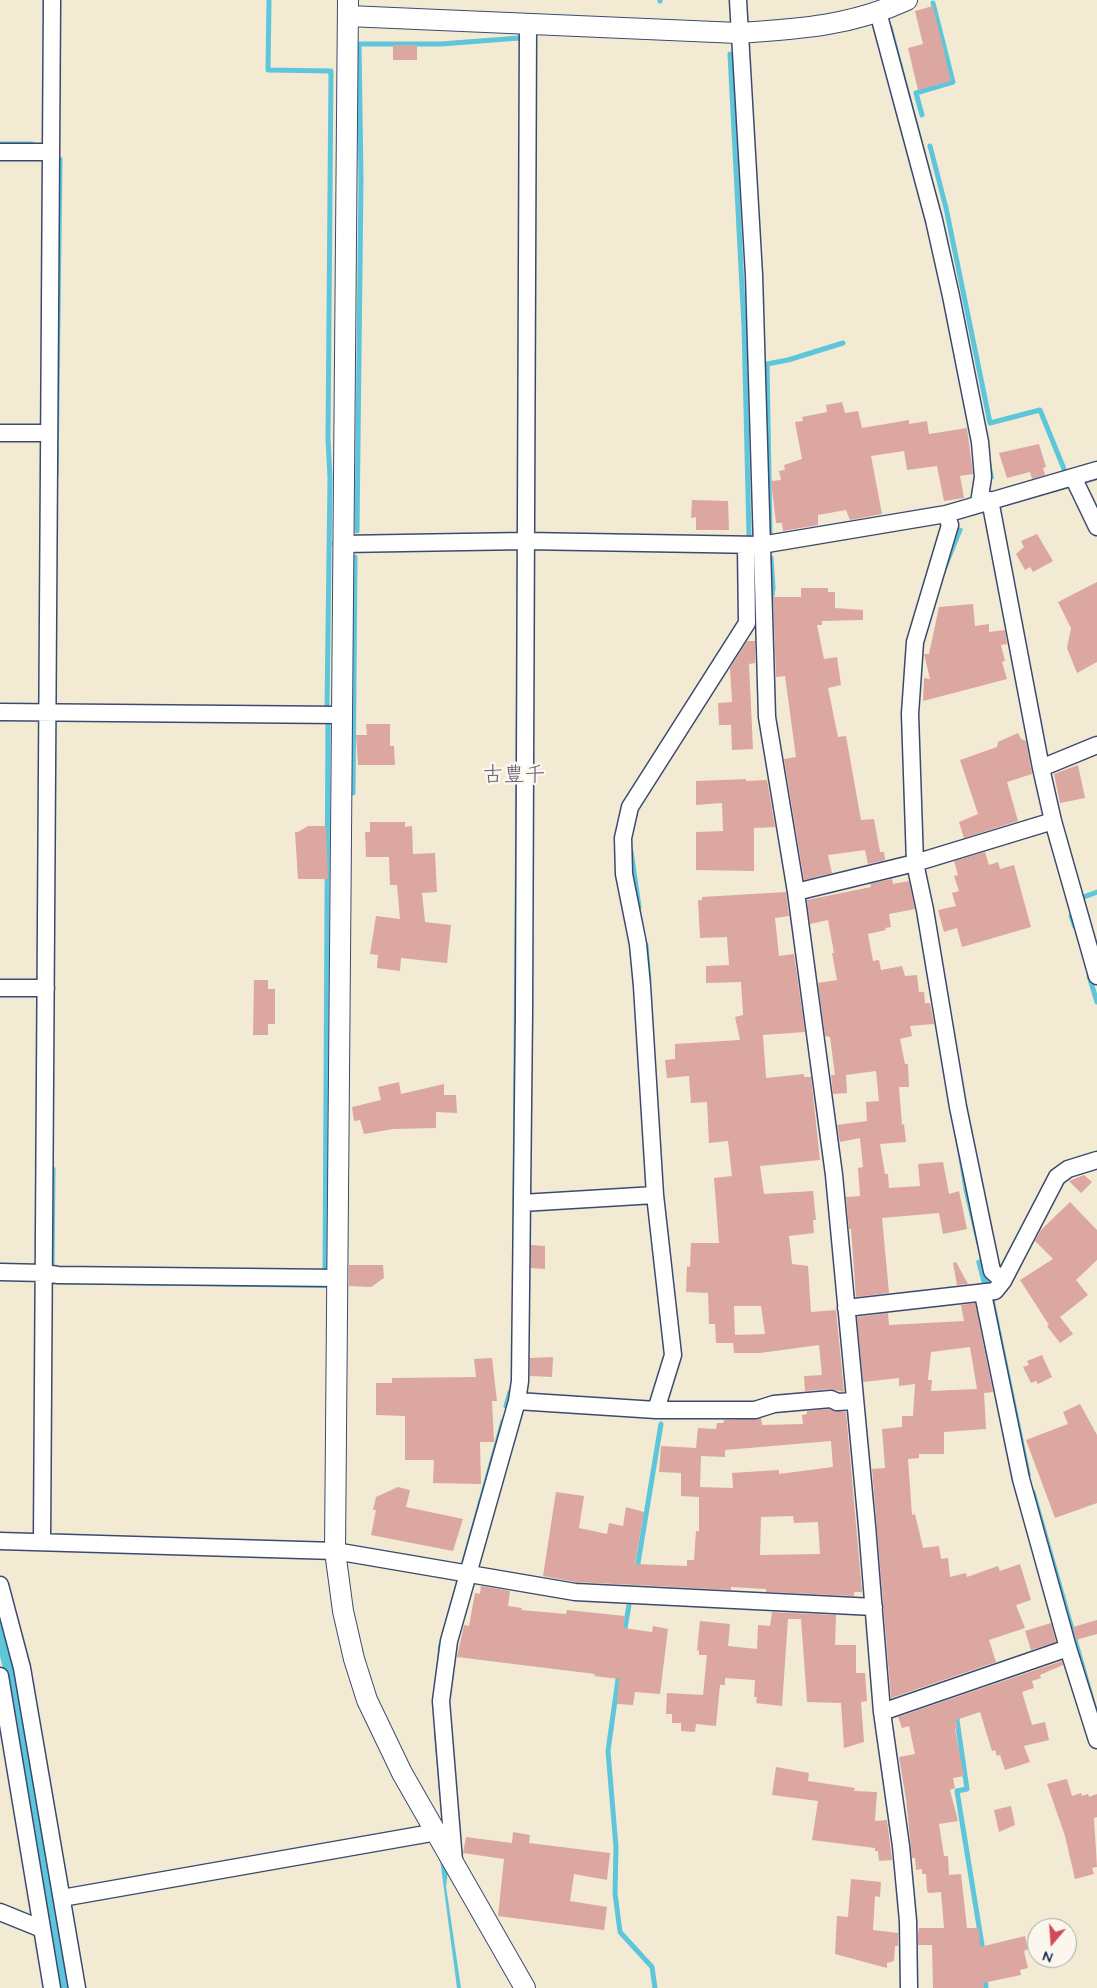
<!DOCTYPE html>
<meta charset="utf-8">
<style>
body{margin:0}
#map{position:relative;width:1097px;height:1988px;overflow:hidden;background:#f2ead2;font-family:"Architects Daughter",sans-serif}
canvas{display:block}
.north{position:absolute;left:1027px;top:1918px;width:50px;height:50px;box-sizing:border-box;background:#fbf7ec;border:1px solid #a1a7b3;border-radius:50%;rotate:198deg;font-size:14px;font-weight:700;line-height:20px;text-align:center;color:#1b2f5e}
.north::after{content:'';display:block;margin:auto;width:18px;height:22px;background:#d1495b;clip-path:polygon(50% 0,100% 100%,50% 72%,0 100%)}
</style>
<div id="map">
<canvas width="1097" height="1988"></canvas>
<div class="north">N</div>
</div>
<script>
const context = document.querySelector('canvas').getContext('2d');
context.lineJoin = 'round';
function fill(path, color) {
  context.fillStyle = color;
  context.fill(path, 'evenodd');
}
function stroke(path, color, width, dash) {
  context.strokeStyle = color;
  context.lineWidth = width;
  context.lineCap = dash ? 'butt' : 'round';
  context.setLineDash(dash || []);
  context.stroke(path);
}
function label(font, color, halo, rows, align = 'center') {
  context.font = font + ' "Architects Daughter","Klee One",sans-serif';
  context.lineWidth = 5;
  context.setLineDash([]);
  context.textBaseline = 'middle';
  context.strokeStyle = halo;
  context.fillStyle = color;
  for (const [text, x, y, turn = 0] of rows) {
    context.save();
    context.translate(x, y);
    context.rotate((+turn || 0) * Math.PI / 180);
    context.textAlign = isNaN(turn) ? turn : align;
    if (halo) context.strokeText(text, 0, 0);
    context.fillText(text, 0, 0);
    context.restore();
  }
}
fill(new Path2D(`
 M892 25 944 223 980 398 994 479 988 477 888 26Z
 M955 525 963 529C948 567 930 607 922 647 915 682 919 719 920 754H916L914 672Z
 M517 558H520L516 1274 512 1275Z
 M934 1008 978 1239 995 1302 1031 1476 1027 1477 990 1302 986 1284H982L976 1261 980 1259 964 1192Z
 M50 1281 327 1285V1288L50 1284Z
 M501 1419 505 1420 442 1647 448 1872 446 1886 461 1988H457L440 1859 442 1822 434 1734 438 1646Z
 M1035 1490 1097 1708V1720L1031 1491Z
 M0 1591 73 1988H57L10 1701 0 1656Z`), '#5ec6db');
stroke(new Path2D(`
 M269 0 268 70 331 71 328 439 330 478 327 708
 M660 0V1
 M730 54 744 326 749 535
 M922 115 916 93 953 82 933 3
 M0 144H32
 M930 146 946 208 990 423 1040 410 1064 469
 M56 476 60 159
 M357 531 361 179 359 44H441L519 38 522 41V45
 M770 533 767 364 788 360 843 343
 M771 558 773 588 771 602
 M353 793 355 557
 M631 851 639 907
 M1082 900 1081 898 1097 892
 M1071 916 1075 927
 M646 945 649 981
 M1089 976 1097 1002
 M52 1269 53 1169
 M325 1274 328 720
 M506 1406 510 1392
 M637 1569 661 1424
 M624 1634 629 1605
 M619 1672 608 1751 616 1847 615 1893 620 1932 652 1967 655 1988
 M956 1713 967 1789 957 1791 983 1951
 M985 1977 986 1988`), '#5ec6db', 5);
fill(new Path2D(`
 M933 6 951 81 918 90 908 48 923 44 915 11Z
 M393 45H417V60H393Z
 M842 402 845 413 858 411 862 428 909 420V424L927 421 929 434 967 428 973 474 960 476 964 498 944 501 937 466 907 470 904 451 871 456 882 514 850 520 846 510 818 515V525L783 531 782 523H776L771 481 781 480 779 471 785 470 784 465 802 459 795 422 803 421 802 417 827 412 826 405Z
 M1039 444 1046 467 1043 468 1045 475 1032 479 1030 472 1007 478 999 453Z
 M692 500 728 501 729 530H696V517L691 518Z
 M1037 534 1053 561 1033 572 1030 567 1025 570 1016 554 1024 547 1021 541Z
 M1097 582V662L1077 673 1067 648 1071 628 1058 602Z
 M801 588H828V592H835V608L863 610V620L822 621V625H817L824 659 837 657 841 685 828 688 838 737 846 736 861 820 874 819 880 852H884L885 860 868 864 865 850 828 855 832 873 804 880 784 759 796 757 785 676 776 677 773 597H801Z
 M973 604 975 626 989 624V632L1005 630 1007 644 1001 645 1005 661 1002 662 1007 679 923 701 924 678 930 679 924 654H929L939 607Z
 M747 641H755V663L749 664 753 749 732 750 731 725H719L718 703 732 702 730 668Z
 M366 724H390V746H394L395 765H358L356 735H367Z
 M1018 733 1021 739 1026 741 1032 774 1007 782 1018 821 964 838 959 822 978 814 960 760 997 747 998 742Z
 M1078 765 1085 798 1060 803 1054 774Z
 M746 779V781L767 780 775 827 754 828V871L696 870V832L723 831 722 803 696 805V781Z
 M370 822H405V827L412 826 413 854 435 853 437 892 422 893 425 922 451 925 447 963 401 958 400 971 377 968 378 955 370 954 376 916 400 919 397 885H390L389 857H366L365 832H370Z
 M308 826H326L328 879H298L295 832H298Z
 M985 852 989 865 998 862 1000 869 1014 865 1031 927 962 947 957 928 944 932 938 910 956 906 952 893 959 891 954 876 958 875 954 861Z
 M892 879 893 884 909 881 915 909 889 914 891 927 885 928 886 930 868 934 873 961 879 960 881 970 902 966 905 976 917 975 919 992H924L925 1003H930L934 1024 910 1026 912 1036 900 1039 905 1064H908L909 1087H899L902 1125 904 1124 906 1142 880 1144 885 1174H888L889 1188 920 1186 918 1164 943 1162 949 1194 959 1191 967 1229 943 1234 939 1213 882 1218 889 1293 856 1297 851 1229H849L846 1197 860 1196 858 1168 863 1167 860 1138 840 1142 837 1125 867 1121 866 1102 879 1101 876 1071 846 1075 847 1093 833 1094 831 1075H835L830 1037 825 1036 818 983 837 980 832 953H834L828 920 810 924 807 900 871 887 870 884Z
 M786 892 789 916 775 918 779 956 794 954 805 1032 763 1035 766 1078 804 1074V1077H811L820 1160 760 1166 764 1194 813 1191 816 1220H813L814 1233 789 1236 792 1264 808 1266 811 1312 836 1310 844 1392 830 1389 805 1391 804 1376 822 1375 819 1345 760 1353H734L733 1343H716L715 1324H709L708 1293 686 1292 687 1266 690 1267 691 1243H719L714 1178 732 1176 728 1141 709 1143 707 1102 691 1103 689 1076 667 1078 665 1060 675 1059V1044L740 1040 735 1017 743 1015 741 982 706 983V966L729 965 727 937 700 938 698 900H702V897ZM734 1306H761L765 1334 735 1335Z
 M254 980H268V989H275V1024H268V1035H253Z
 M399 1082 401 1094 444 1084V1095H456L457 1113 436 1112V1128L393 1129 364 1134 360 1120 354 1121 352 1107 381 1100 378 1087Z
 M1084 1175 1092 1182 1081 1193 1069 1181Z
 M1070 1202 1097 1230V1260L1076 1280 1088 1295 1060 1317 1073 1334 1060 1343 1047 1326 1049 1325 1020 1280 1053 1259 1035 1241 1041 1230Z
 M531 1245 545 1246V1269L531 1268Z
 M956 1262 968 1284 957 1285 953 1263Z
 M349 1265H383L384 1278 371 1287 349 1286Z
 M975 1303 993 1392 984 1393 986 1429 944 1432V1454H919V1458L908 1459 912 1515 915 1514 923 1548 939 1546 941 1559 948 1558 950 1577 966 1573 967 1577 998 1566 1000 1571 1020 1564 1031 1600 1016 1605 1025 1628 989 1640 996 1662 891 1698 872 1469 885 1468 882 1429 902 1427V1416H913L915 1384 899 1386V1378L863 1382 857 1317 888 1313 889 1325 964 1321 961 1305ZM970 1347 977 1389 931 1391 932 1380H928L931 1352Z
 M1042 1355 1052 1377 1038 1384 1036 1381 1031 1383 1023 1367 1029 1365 1027 1361Z
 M553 1357 552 1377 530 1376V1358Z
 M492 1358 497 1401H492L494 1442H480L481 1484 433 1483 434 1460H405V1416L376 1415V1383H392V1378L476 1377 474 1359Z
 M1080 1404 1097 1435V1503L1055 1518 1026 1440 1068 1424 1063 1412Z
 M829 1409 846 1412 862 1592H854V1596L766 1592V1589L731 1587V1590L576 1582 543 1576 556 1492 584 1496 579 1528 607 1534 609 1523 623 1526 626 1507 644 1512 635 1564 687 1566V1560H694L696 1531H699V1497L681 1496V1473L659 1472 661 1446 696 1448 698 1428 716 1429 717 1423H723L724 1420 761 1418 762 1425 803 1424 802 1415 807 1414V1411ZM831 1441 833 1467 779 1474V1470L732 1473 733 1488 700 1487 701 1456 725 1457V1450ZM793 1516 794 1523 818 1522 820 1554 760 1555 761 1517Z
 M398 1487 410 1490 406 1507 463 1519 453 1551 371 1535 376 1510H373L376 1497Z
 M481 1586 510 1591 508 1606 522 1608 521 1610 566 1614 567 1610 625 1616 624 1628 652 1632 653 1626 668 1629 660 1694 635 1692 633 1705 617 1704 619 1679 594 1676 595 1674 457 1657 464 1625 469 1626 475 1593 480 1594Z
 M772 1612 836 1615 835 1645H856V1673H865L867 1701 861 1702 864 1742 844 1748 841 1703 807 1702 801 1619H788L782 1706 756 1703 757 1697H754L755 1680 725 1678V1685H720L716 1726 696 1724 695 1732 681 1731V1723H672V1714H666L667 1693 703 1695 707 1655H699V1650L697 1651 700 1621 730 1624 728 1646 757 1649 758 1625 770 1626Z
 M1097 1620V1634L1076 1640 1073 1627Z
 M1051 1623 1056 1642 1031 1650 1025 1631Z
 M1062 1661 1063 1665 1040 1675 1041 1678 1032 1681 1034 1688 1022 1692 1032 1725 1045 1722 1049 1740 1024 1746 1030 1762 1005 1770 1000 1755 997 1756 995 1750 992 1751 980 1712 956 1720 958 1729H955L964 1776 953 1778 955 1788 950 1790 958 1821 939 1824 944 1856H948L949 1875 961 1874 967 1928H979L980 1947 1025 1936 1028 1949 1024 1951 1028 1968 1020 1970 1021 1975 983 1983 984 1988H933L932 1945H918V1934L919 1928H944L941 1892 929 1893 927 1891 926 1874H922V1869L916 1870 915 1858H912L906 1799 899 1757 915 1754 909 1726 902 1728 898 1717Z
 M776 1767 809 1773 808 1781 855 1788 854 1791 877 1792 875 1821 887 1820 892 1860 879 1861 878 1851H875V1848L812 1840 818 1801 772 1795Z
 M1067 1779 1072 1796 1081 1793 1082 1796 1088 1794 1089 1797 1097 1794V1817L1094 1818 1097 1867 1092 1868 1094 1874 1075 1879 1065 1836 1047 1784Z
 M1011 1806 1015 1825 999 1832 994 1810Z
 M513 1832 530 1835 529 1843 610 1853 607 1880 574 1874 570 1901 607 1907 604 1930 498 1916 504 1859 463 1853 466 1837 512 1843Z
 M851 1879 881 1882 880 1897 875 1896 873 1930 898 1933V1946H895L894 1961 887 1963V1968L835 1954 837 1916 848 1917Z`), '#dca7a1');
const minor = new Path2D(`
 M738 0 754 275 767 717 796 892 834 1175 867 1526 882 1712 901 1846 908 1921 909 1988
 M878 12 934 220 951 296 980 442 983 477 979 503
 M0 152H51
 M0 433H49
 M1073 477 1097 527
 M990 500 1041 768 1053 821 1097 976
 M946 514 950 525 915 642 910 714 915 863 925 910 958 1107 983 1228 992 1271 1003 1281
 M342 544 525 541 761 545 946 514 1097 470
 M0 712 342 715
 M1041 768 1097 745
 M796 892 915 863 1053 821
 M0 988H46
 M655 1195 642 986 638 944 624 874 623 838 630 807 747 623 746 546
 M522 1203 655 1195 673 1355 656 1410
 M0 1272 44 1273 58 1275 337 1278
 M983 1294 1021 1479 1068 1648 1097 1740
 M846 1308 995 1291 1003 1281 1057 1177 1068 1169 1097 1160
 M517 1401 656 1410H755L774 1404 831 1399 837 1402 855 1401
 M0 1541 335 1551 575 1592 874 1607
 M42 1542 52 0
 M0 1585 22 1668 77 1988
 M0 1676 52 1988
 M882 1712 1068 1648
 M454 1861 441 1701 449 1641 517 1401 520 1381 524 1013 528 24
 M62 1898 437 1832
 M0 1912 42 1929`);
const tertiary = new Path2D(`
 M348 0 335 1551 343 1611 354 1659 367 1700 402 1773 525 1988
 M348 16 738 33C799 29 851 26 907 0`);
stroke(minor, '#3b4b6f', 19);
stroke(tertiary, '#3b4b6f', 22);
stroke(minor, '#fff', 16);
stroke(tertiary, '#fff', 20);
label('21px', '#5f5975', '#fbf7ec', [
 ["古豊千",514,777]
]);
</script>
